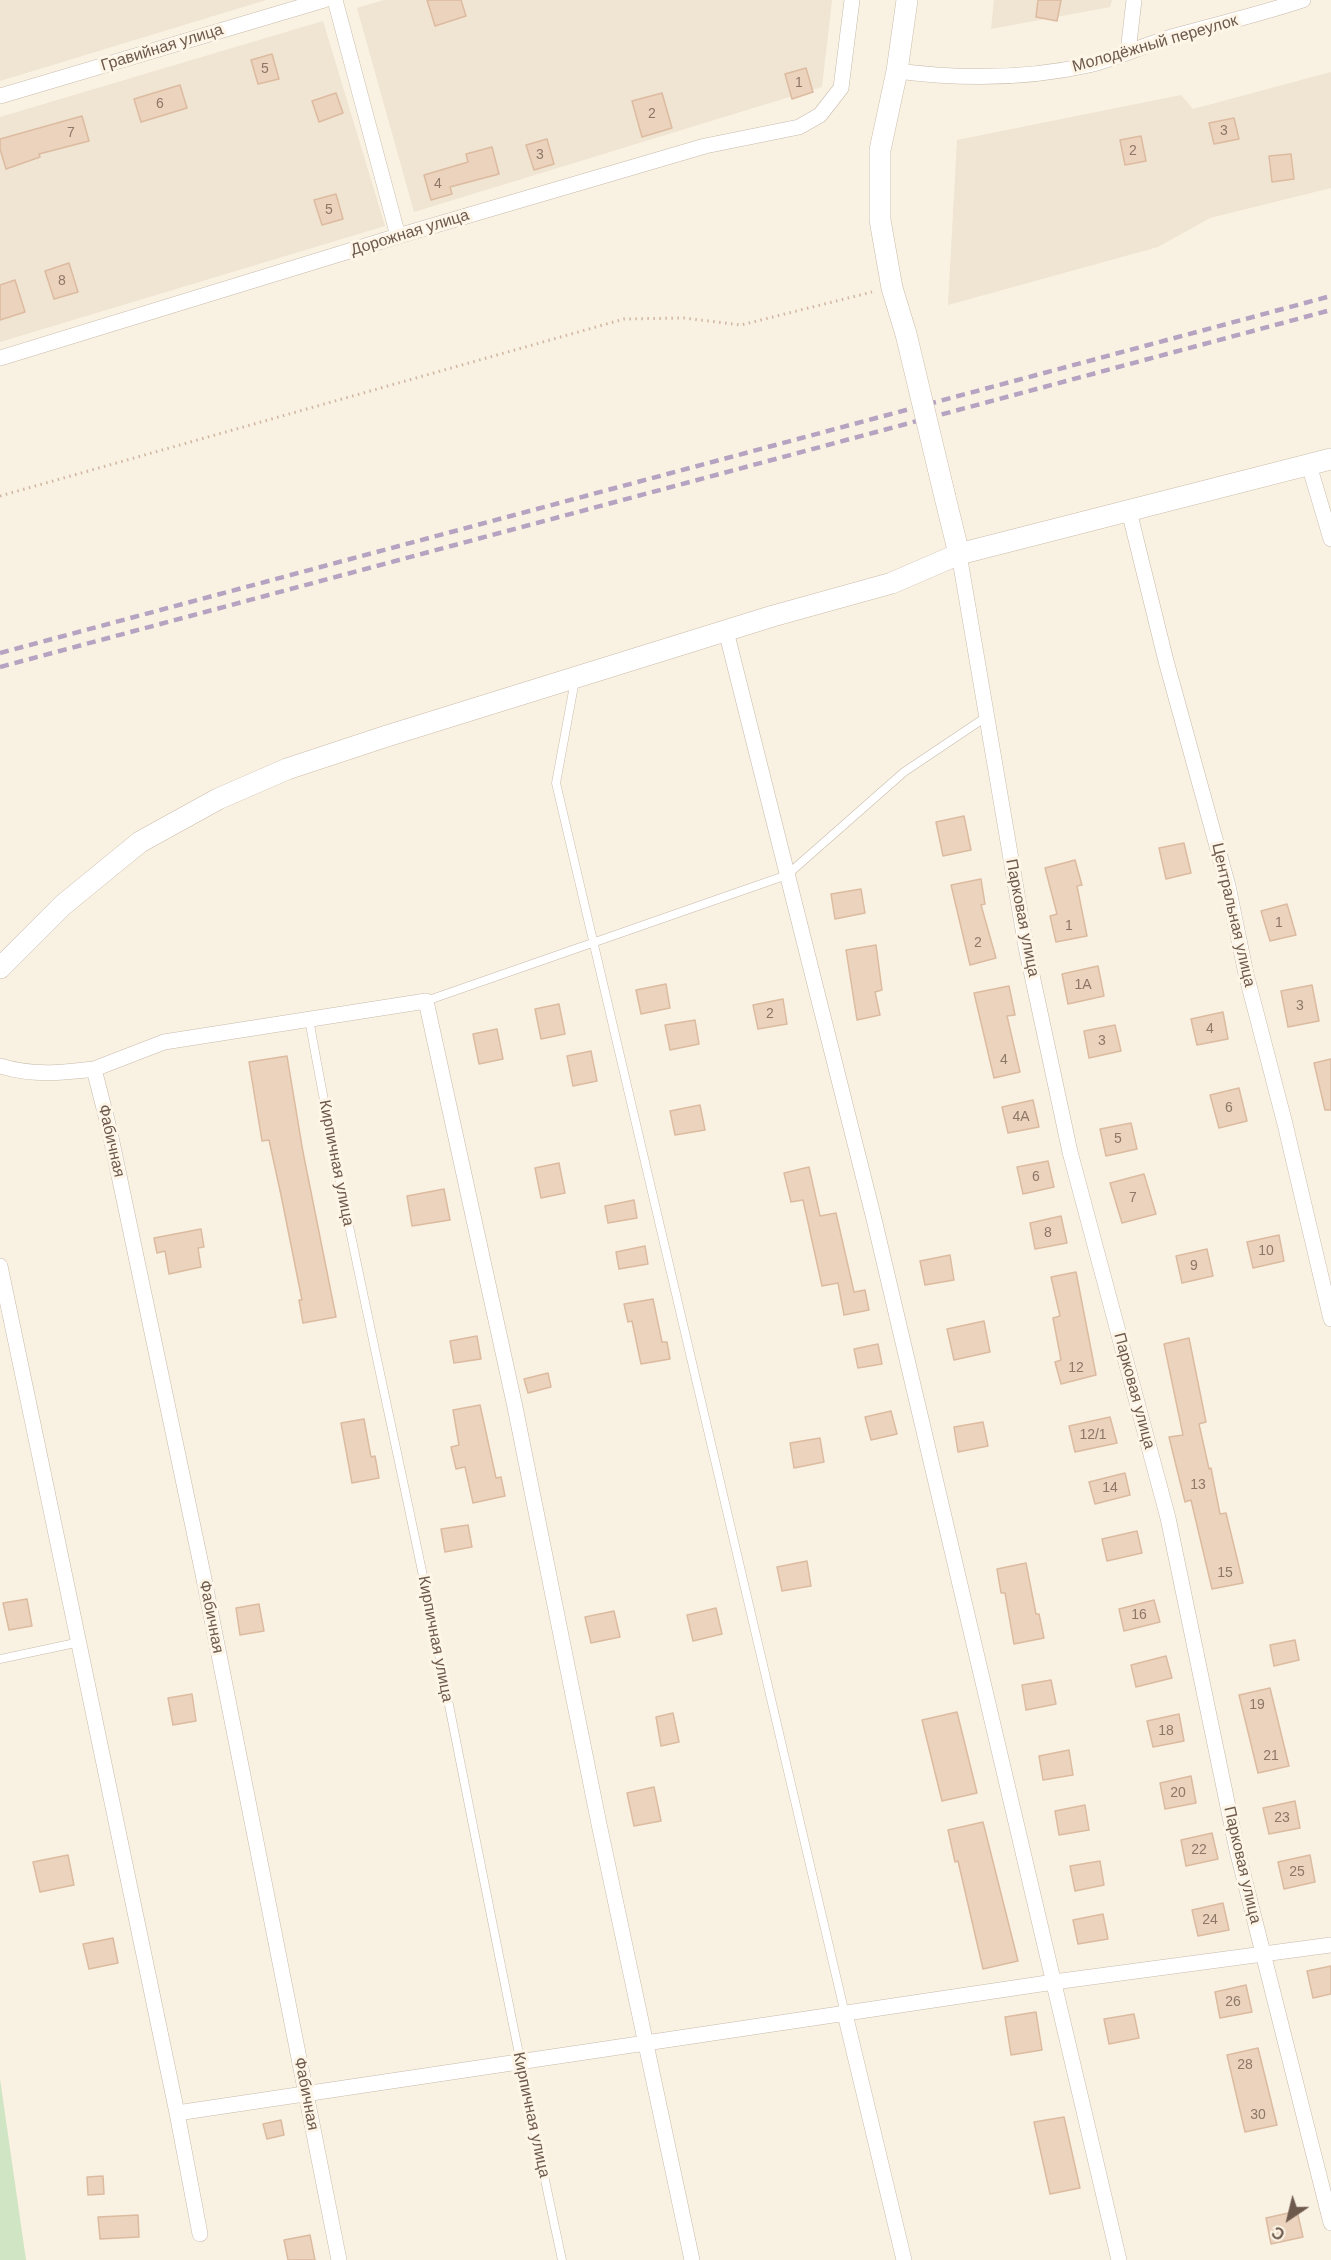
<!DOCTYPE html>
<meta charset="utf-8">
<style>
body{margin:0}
#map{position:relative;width:1331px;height:2260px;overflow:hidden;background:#f9f2e3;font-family:Helvetica,sans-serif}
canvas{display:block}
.north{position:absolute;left:1259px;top:2188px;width:60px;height:60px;-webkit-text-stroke:4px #fdf6e8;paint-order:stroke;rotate:215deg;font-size:16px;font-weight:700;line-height:24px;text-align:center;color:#6e5a4c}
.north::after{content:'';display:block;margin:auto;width:21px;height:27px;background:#6e5a4c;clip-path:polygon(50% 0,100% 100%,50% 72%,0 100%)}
</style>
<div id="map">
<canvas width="1331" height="2260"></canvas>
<div class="north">С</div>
</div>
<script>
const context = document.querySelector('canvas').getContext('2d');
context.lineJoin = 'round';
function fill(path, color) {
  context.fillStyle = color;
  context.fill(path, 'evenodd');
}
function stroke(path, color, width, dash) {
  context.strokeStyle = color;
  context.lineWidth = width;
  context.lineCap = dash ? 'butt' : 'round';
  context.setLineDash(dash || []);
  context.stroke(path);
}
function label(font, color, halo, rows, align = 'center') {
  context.font = font + ' Helvetica,sans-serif';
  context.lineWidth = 6;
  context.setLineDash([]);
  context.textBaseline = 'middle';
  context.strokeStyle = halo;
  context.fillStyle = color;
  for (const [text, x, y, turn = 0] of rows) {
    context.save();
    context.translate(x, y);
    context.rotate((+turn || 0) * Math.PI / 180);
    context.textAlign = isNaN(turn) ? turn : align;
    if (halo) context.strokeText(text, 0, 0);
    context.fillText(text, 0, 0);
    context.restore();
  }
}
fill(new Path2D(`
 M0 0H266L0 81Z
 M384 0H832L822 87 414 212 357 8Z
 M994 0H1112L1110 7 991 29Z
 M323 21 385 226 0 342V117Z
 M1331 72V188L1210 218 1158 247 948 305 957 140 1181 95 1193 109Z`), '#f0e4d2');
fill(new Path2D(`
 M0 2079 26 2260H0Z`), '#cfe5c3');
const building = new Path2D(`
 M427 0H461L466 16 435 26Z
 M1038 0H1061L1057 21 1036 17Z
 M272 54 279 79 258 84 251 60Z
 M806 68 813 92 792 99 785 74Z
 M180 85 187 108 141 122 134 99Z
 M336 93 343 113 319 122 312 101Z
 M662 93 672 128 642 137 632 101Z
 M82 116 89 141 39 154 40 157 6 169 0 149V139Z
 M1234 118 1239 139 1214 144 1209 123Z
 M1141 136 1146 161 1125 165 1120 140Z
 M547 139 554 164 534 170 526 145Z
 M492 147 499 174 450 187 452 194 431 200 424 175 468 162 466 154Z
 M1291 154 1294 179 1272 182 1269 156Z
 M336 194 343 219 322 225 314 200Z
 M69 263 78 292 54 299 45 271Z
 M15 280 25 312 0 320V285Z
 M964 816 971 850 943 856 936 822Z
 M1184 843 1191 873 1166 879 1159 848Z
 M1075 860 1082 885 1077 886 1087 936 1056 942 1050 916 1057 914 1045 868Z
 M981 879 985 904 981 905 996 958 970 965 951 885Z
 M861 889 865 913 835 919 831 894Z
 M1287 904 1296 935 1270 941 1261 911Z
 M876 945 882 990 875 992 880 1015 857 1020 846 950Z
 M1098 966 1104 996 1068 1004 1062 974Z
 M666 984 670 1008 641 1014 636 990Z
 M1312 985 1319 1021 1288 1027 1281 991Z
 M1009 986 1015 1015 1007 1016 1020 1072 994 1078 974 993Z
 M783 999 787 1024 758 1029 753 1005Z
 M559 1004 565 1034 541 1039 535 1009Z
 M1223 1012 1228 1039 1197 1045 1191 1019Z
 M695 1020 699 1044 670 1050 665 1025Z
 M1115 1025 1121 1051 1089 1058 1084 1031Z
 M497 1029 503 1059 479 1064 473 1034Z
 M591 1051 597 1081 573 1086 567 1056Z
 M287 1056 303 1152 336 1317 303 1323 299 1300H302L281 1195 269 1140 262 1141 249 1062Z
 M1331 1059V1110H1325L1314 1063Z
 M1239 1088 1247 1121 1219 1128 1210 1095Z
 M1033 1100 1039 1127 1008 1133 1002 1107Z
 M700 1105 705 1130 675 1135 670 1111Z
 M1131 1123 1137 1149 1106 1156 1100 1129Z
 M1048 1161 1054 1187 1023 1194 1017 1167Z
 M559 1163 565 1193 541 1198 535 1168Z
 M809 1167 820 1216 836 1213 854 1292 865 1290 869 1310 844 1315 838 1283 822 1286 803 1200 791 1202 784 1173Z
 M1144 1174 1156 1214 1122 1223 1110 1183Z
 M444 1189 450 1220 412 1226 407 1196Z
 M634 1200 637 1218 608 1223 605 1206Z
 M1061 1216 1067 1243 1035 1249 1030 1223Z
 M201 1229 204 1247 198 1248 201 1267 169 1274 165 1251 157 1253 154 1238Z
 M1279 1235 1284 1261 1253 1268 1247 1242Z
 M645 1246 648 1264 619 1269 616 1252Z
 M1207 1249 1213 1276 1182 1283 1176 1256Z
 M950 1255 954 1280 925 1285 920 1261Z
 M1076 1272 1096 1375 1061 1384 1055 1362 1061 1360 1053 1318 1060 1316 1051 1277Z
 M653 1299 662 1342H667L670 1359 641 1364 632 1321 628 1322 624 1304Z
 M984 1321 990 1352 954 1360 947 1329Z
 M477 1336 481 1359 454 1363 450 1341Z
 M1189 1338 1206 1422 1199 1424 1209 1469 1211 1468 1220 1514 1226 1513 1243 1583 1212 1589 1191 1500 1185 1502 1169 1437 1183 1435 1164 1344Z
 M878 1344 882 1364 858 1368 854 1349Z
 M548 1373 551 1387 528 1393 524 1379Z
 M480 1405 496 1478 501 1477 505 1496 473 1503 465 1467 456 1469 451 1447 459 1445 453 1410Z
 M891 1411 897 1434 871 1440 865 1417Z
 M1110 1417 1117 1443 1075 1452 1069 1426Z
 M364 1419 371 1457 375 1456 379 1478 352 1483 341 1423Z
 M983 1422 988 1446 958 1452 954 1427Z
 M820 1438 824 1462 794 1468 790 1443Z
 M1125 1473 1130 1495 1095 1504 1089 1482Z
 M468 1525 472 1547 445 1552 441 1529Z
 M1137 1531 1142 1553 1107 1561 1102 1539Z
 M807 1561 811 1586 782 1591 777 1567Z
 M1026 1563 1036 1614H1039L1044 1638 1014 1644 1005 1593H1001L997 1569Z
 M27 1599 32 1626 9 1630 3 1603Z
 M1154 1600 1160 1622 1124 1631 1119 1609Z
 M259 1604 264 1631 240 1635 236 1608Z
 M716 1608 722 1634 693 1641 687 1615Z
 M614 1611 620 1637 591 1643 585 1617Z
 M1295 1640 1299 1660 1274 1666 1270 1645Z
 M1166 1656 1172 1678 1136 1687 1131 1665Z
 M1051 1680 1056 1704 1026 1710 1022 1685Z
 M1270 1688 1289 1766 1258 1773 1239 1695Z
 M192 1694 196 1721 173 1725 168 1698Z
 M957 1712 977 1793 942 1801 922 1720Z
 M673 1713 679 1742 661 1746 656 1717Z
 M1179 1714 1184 1741 1153 1747 1147 1721Z
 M1069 1750 1073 1775 1043 1780 1039 1756Z
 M1191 1776 1196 1803 1165 1809 1160 1783Z
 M654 1787 661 1821 634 1826 627 1793Z
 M1295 1801 1300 1828 1269 1834 1263 1808Z
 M1085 1805 1089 1830 1059 1835 1055 1811Z
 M983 1822 1018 1961 983 1969 958 1861 955 1862 948 1830Z
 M1212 1833 1218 1859 1186 1866 1181 1840Z
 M68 1855 74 1885 40 1892 33 1862Z
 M1310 1855 1315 1882 1284 1889 1278 1862Z
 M1100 1861 1104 1885 1075 1891 1070 1866Z
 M1223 1903 1229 1930 1198 1936 1192 1910Z
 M1103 1914 1108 1939 1078 1944 1073 1920Z
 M113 1938 118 1963 89 1969 83 1944Z
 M1331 1966V1994L1313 1998 1307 1971Z
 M1246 1985 1252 2012 1220 2018 1215 1992Z
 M1036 2012 1042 2050 1011 2055 1005 2017Z
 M1134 2014 1139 2038 1109 2044 1104 2019Z
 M1258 2048 1277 2125 1245 2132 1227 2055Z
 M1064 2117 1080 2188 1050 2194 1034 2122Z
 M281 2120 284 2135 267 2139 263 2124Z
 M103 2176 104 2194 88 2195 87 2177Z
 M1297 2211 1303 2237 1271 2244 1266 2218Z
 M138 2215 139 2237 100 2239 98 2217Z
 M310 2235 315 2260H288L284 2240Z`);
fill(building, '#ebd3bd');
stroke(building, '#dcbba0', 1.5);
const lane = new Path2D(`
 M575 680 556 783 845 2014
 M426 1001 787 875 904 772 986 717
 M309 1019C344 1215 389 1410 429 1605 473 1824 515 2042 562 2260
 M0 1659 80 1642`);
const street = new Path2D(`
 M335 0 398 236
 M1128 52 1134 0
 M897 71C959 79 1027 79 1089 65 1118 58 1146 44 1175 36 1218 24 1261 14 1303 0
 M0 96 324 0
 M0 358 398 236 705 146 799 127 820 115 841 88 852 0
 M1309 465 1331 539
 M1129 511 1166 661 1228 886 1246 974 1285 1124 1331 1319
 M959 554 1026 947 1070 1152 1168 1518 1237 1850 1331 2223
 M726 631 874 1219 1119 2260
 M0 1066C32 1076 61 1073 94 1069L109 1128 203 1574 339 2260
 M94 1069 164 1042 426 1001 515 1407 599 1824 692 2260
 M0 1266 177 2113 200 2234
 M845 2014 904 2260
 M177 2113 1054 1982 1331 1945`);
const secondary = new Path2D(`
 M906 334 892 288 880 220V150L897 71 907 0
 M959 554 1331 459
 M0 968 63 905 140 842 218 799 287 769 387 736 773 616 892 583 959 554 945 497`);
stroke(lane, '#c8baab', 9);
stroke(street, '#c8baab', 16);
stroke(secondary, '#cbbba9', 22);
stroke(new Path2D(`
 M0 496 624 319 684 318 741 325 872 292`), '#d0b6a1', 3, [1.5, 4.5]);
stroke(lane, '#fff', 8);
stroke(street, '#fff', 15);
stroke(secondary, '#fff', 21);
stroke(new Path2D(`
 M0 653 1331 296
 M0 667 1331 310`), '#b5a3c1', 4.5, [9, 6]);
const secondaryBridge = new Path2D(`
 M906 334 945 497`);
stroke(secondaryBridge, '#cbbba9', 22, []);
stroke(secondaryBridge, '#fff', 21);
label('14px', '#8d7868', null, [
 ["5",265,69],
 ["1",799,83],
 ["6",160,104],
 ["2",652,114],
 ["3",1224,131],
 ["7",71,133],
 ["2",1133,151],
 ["3",540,155],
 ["4",438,184],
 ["5",329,210],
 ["8",62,281],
 ["1",1279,923],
 ["1",1069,926],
 ["2",978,943],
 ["1А",1083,985],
 ["3",1300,1006],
 ["2",770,1014],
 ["4",1210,1029],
 ["3",1102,1041],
 ["4",1004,1060],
 ["6",1229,1108],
 ["4А",1021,1117],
 ["5",1118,1139],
 ["6",1036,1177],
 ["7",1133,1198],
 ["8",1048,1233],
 ["10",1266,1251],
 ["9",1194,1266],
 ["12",1076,1368],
 ["12/1",1093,1435],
 ["13",1198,1485],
 ["14",1110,1488],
 ["15",1225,1573],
 ["16",1139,1615],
 ["19",1257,1705],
 ["18",1166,1731],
 ["21",1271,1756],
 ["20",1178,1793],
 ["23",1282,1818],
 ["22",1199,1850],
 ["25",1297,1872],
 ["24",1210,1920],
 ["26",1233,2002],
 ["28",1245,2065],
 ["30",1258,2115]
]);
label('16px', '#6e5a4c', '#fdf6e8', [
 ["Молодёжный переулок",1155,44,-16],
 ["Гравийная улица",162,48,-17],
 ["Дорожная улица",410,233,-17],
 ["Центральная улица",1233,915,77],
 ["Парковая улица",1022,918,79],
 ["Фабичная",111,1141,77],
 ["Кирпичная улица",336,1163,79],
 ["Парковая улица",1134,1391,75],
 ["Фабичная",211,1617,79],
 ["Кирпичная улица",435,1639,79],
 ["Парковая улица",1242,1865,77],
 ["Фабичная",306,2094,79],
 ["Кирпичная улица",531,2115,78]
]);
</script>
